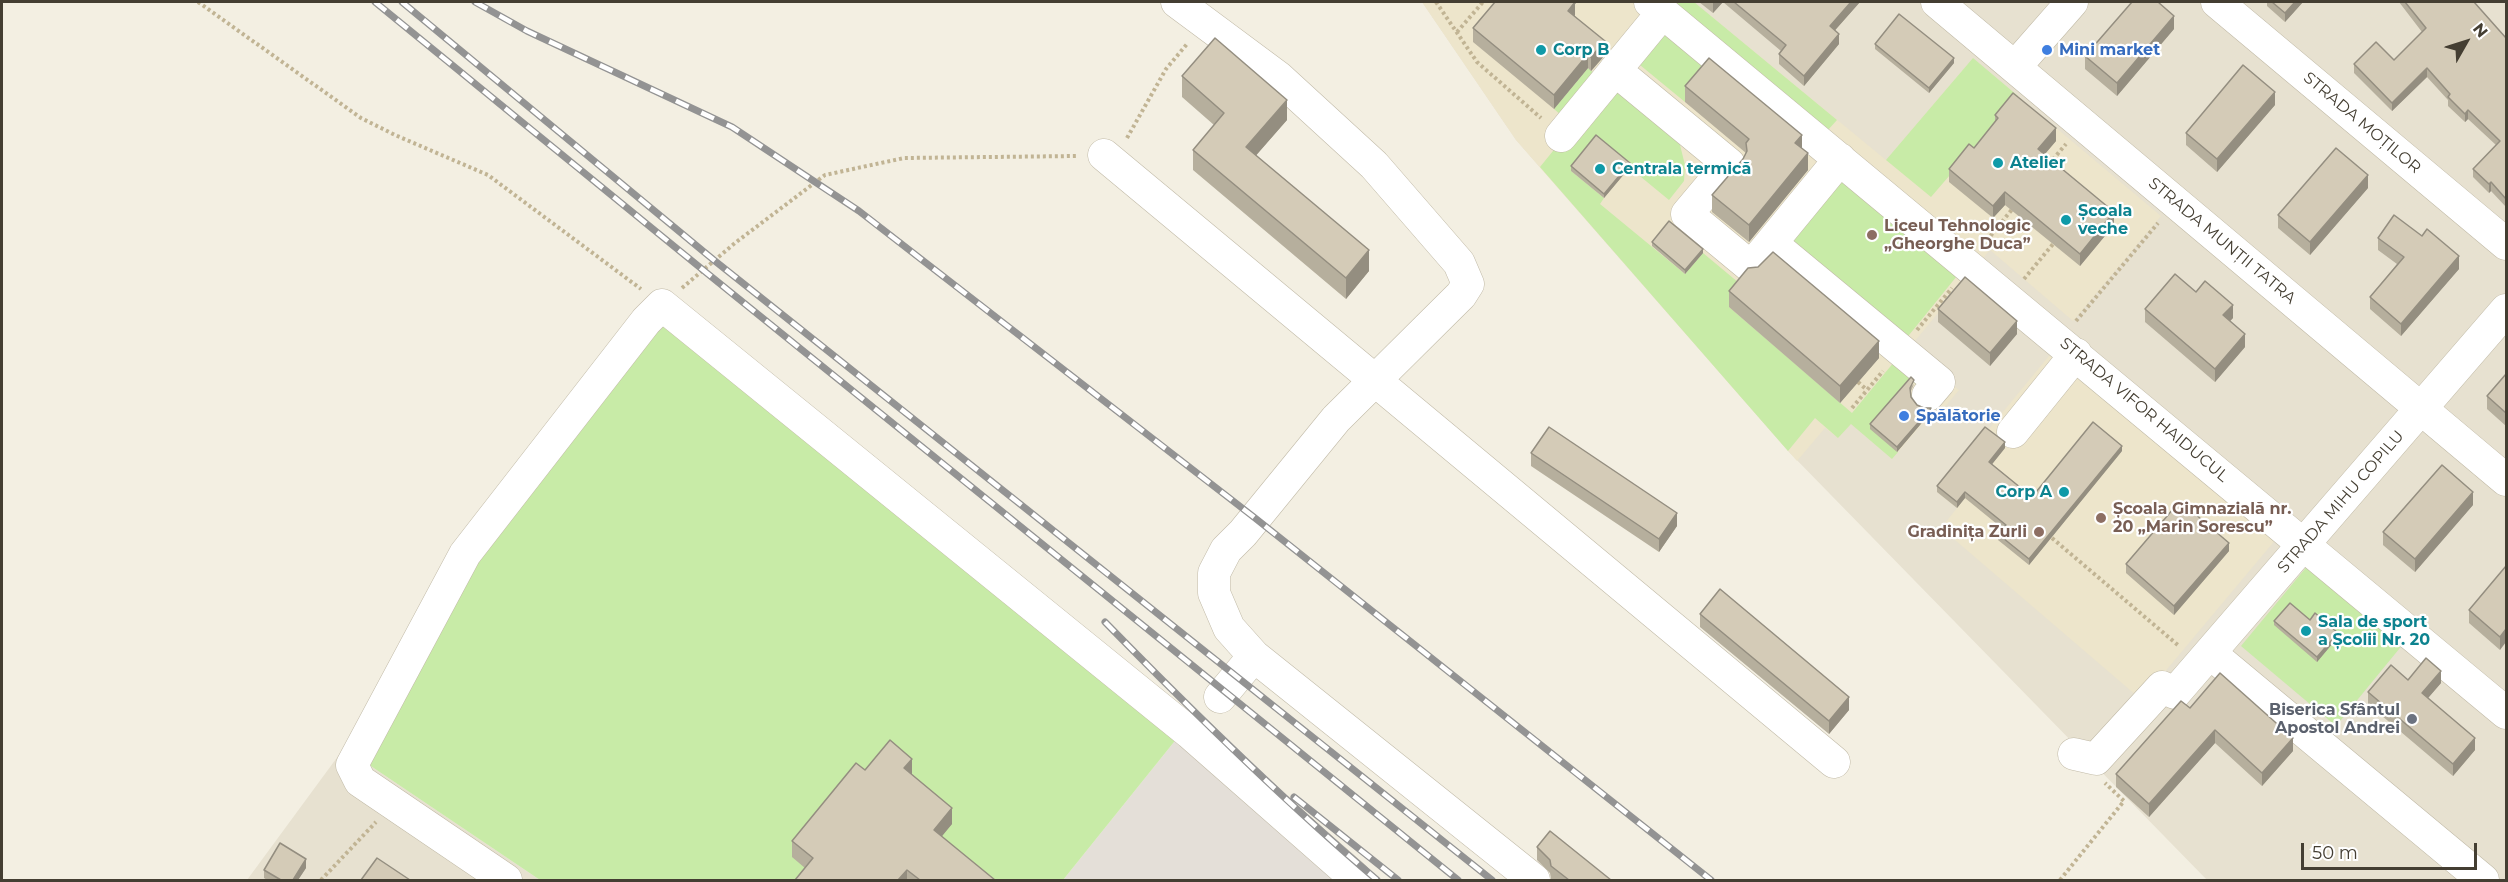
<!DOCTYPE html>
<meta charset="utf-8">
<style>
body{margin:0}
#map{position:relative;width:2508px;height:882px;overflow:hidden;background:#f3efe2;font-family:Montserrat,sans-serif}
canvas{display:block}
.frame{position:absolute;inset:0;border:3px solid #443e32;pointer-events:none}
.north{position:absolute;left:2436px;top:12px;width:60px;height:60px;-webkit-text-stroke:4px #fff;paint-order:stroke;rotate:51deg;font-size:16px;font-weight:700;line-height:24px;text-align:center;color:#443e32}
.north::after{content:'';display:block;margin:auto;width:21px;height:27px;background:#443e32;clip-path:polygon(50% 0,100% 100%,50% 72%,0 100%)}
.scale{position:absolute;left:2301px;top:843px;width:176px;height:27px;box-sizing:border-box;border:3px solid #443e32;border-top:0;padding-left:8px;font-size:18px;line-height:21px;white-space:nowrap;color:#443e32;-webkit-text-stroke:4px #fff;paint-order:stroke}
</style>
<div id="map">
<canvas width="2508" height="882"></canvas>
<div class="frame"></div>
<div class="north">N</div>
<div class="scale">50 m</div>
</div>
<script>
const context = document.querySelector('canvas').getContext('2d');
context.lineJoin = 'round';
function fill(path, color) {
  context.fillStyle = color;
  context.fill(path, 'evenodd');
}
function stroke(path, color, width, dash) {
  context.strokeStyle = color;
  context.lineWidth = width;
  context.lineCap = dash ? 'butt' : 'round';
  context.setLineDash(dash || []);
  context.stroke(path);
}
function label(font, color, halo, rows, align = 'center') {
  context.font = font + ' Montserrat,sans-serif';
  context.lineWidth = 4.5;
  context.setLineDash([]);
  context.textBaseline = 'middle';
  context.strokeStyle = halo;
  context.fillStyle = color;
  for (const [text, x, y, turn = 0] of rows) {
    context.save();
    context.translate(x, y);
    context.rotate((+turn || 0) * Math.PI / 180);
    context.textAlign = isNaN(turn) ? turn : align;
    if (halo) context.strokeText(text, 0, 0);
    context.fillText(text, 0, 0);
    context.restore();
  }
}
fill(new Path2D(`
 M1422 2H2506V880H2207L1788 451 1516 140Z
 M344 748 540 880H247Z`), '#e7e1d0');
fill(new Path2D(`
 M1178 737 1348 880H1063Z`), '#e4dfd8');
fill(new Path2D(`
 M1422 2H1694L1886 160 1973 58 2161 216 2073 321 1990 250 1910 347 1959 390 1944 408 1939 404 1892 459 1851 424 1838 438 1825 428 1797 461 1516 140Z
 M2053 351 2277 538 2163 674 2137 696 1941 528 1957 508 1937 492Z`), '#ede5cb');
fill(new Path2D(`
 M1670 2H1694L1837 120 1827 131Z
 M1672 25 1718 63 1685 102 1640 65Z
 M1973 58 2018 96 1931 197 1886 160Z
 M1588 68 1595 74 1561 115 1554 109Z
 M1613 77 1679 141 1685 165 1684 181 1669 200 1596 140 1571 171 1604 198 1600 204 1685 274 1703 253 1745 288 1729 307 1852 413 1899 356 1922 390 1912 381 1871 428 1898 452 1892 459 1851 424 1838 438 1815 418 1788 451 1540 167Z
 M1839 171 1961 271 1905 340 1783 240Z
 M647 308 1178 737 1063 880H540L344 748Z
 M2309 564 2404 643 2336 726 2241 646Z`), '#c8eba7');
const minor = new Path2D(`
 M1177 2 1278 77 1374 165 1459 263 1468 284 1461 295 1336 419 1243 533 1226 550 1214 573V593L1229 628 1254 656 1534 880
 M1650 2 2506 713
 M1937 2 2506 480
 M2217 2 2506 244
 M2015 67 2072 2
 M1615 70 1729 164 1687 214 1751 267 1771 243
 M1561 136 1663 12
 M1104 155 1834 762
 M1840 159 1771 243 1939 382 1928 395
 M2013 432 2076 354
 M2210 653 2483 880
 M1220 697 1254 656
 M2074 754 2096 759 2162 687 2175 693 2506 310
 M506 880 360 781 352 765 465 554 646 321 662 305 1190 733 1355 878 1354 880`);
stroke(minor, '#c1baa7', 33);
stroke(new Path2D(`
 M198 2 361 118 395 135 488 175 641 289
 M1436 2 1477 62 1541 118
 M1457 32 1483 2
 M1127 138 1166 69 1187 44
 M2049 164 2066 144
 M1983 245 2014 207
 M2024 279 2053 244
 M682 288 735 243 825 175 904 158 1077 156
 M2076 321 2158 223
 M1917 330 1952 288
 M1858 382 1867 390
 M1852 408 1883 371
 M2052 538 2179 646
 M321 880 376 822
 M2060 880 2124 801 2105 783`), '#c1b494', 4, [3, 3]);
stroke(minor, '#fff', 32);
const rail = new Path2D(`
 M375 2 708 274 1458 880
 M402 2 715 261 1492 880
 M475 2 527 31 732 127 859 211 1255 518 1711 880
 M1105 622C1193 712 1282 799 1377 880
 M1294 797 1398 880`);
stroke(rail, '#939393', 7);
stroke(rail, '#fff', 4.5, [14]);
fill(new Path2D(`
 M1495 2H1577L1575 4V16L1605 55 1591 71 1588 68 1554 109 1473 42V28Z
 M1699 2H1860L1835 30 1839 44 1804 86 1779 64V54L1781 51 1723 2 1713 13Z
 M2267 2H2303L2285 22 2267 6Z
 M2399 2H2474L2506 38V207L2491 191 2489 193 2473 177V169L2496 145 2468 119 2465 122 2448 106V100L2427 77 2392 111 2354 73V64L2394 60 2422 32Z
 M2174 29 2117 96 2085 69V56Z
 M1875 44 1954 63 1929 93 1875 49Z
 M1182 76 1287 120 1256 155 1369 271 1346 299 1193 170V150L1214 125 1182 97Z
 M1685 86 1802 148 1808 170 1749 242 1712 212V195L1743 159 1746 153 1685 102Z
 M2275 105 2217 172 2186 145V133Z
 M1995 115 2056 141 2045 154 2114 225 2080 266 2005 205 1993 218 1949 182V169L1974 148 1995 123Z
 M1571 166 1630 167 1604 198 1571 171Z
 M2368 188 2310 255 2278 228V215Z
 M2422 236 2459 269 2401 336 2370 309V297L2397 264 2378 250V238Z
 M1652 242 1703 253 1685 274 1652 246Z
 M1758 267 1879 358 1840 403 1729 307V291Z
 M2196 292 2233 318 2230 321 2245 347 2215 382 2145 322V309Z
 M1938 309 2017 334 1990 366 1938 322Z
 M2506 374V426L2487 409V396Z
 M1914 384 1911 391V397L1917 405 1931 412 1897 452 1870 429V424Z
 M2005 448 1992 464 2032 497 2122 451 2029 565 1998 540V534L2003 529 1965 498 1957 508 1937 492V486Z
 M1531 453 1677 526 1659 552 1531 466Z
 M2473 505 2415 572 2383 545V532Z
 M2229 551 2174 615 2126 573V564Z
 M2506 566 2500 650 2469 623V610Z
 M1700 614 1849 710 1829 734 1700 627Z
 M2310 620 2338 637 2317 662 2274 625V621Z
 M2408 680 2441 683 2428 698 2475 750 2453 776 2368 704V692Z
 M2190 708 2293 751 2262 786 2215 743 2149 817 2116 787V774Z
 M865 770 912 775 952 824 941 836 995 880H795L805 868 792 857V841Z
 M1537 847 1611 880H1553L1551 879 1550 873 1537 860Z
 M306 868 298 880H267L264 878V870Z`), '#b6af9d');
fill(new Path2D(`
 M1569 2H1577L1575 4V16L1568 11Z
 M1714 2H1723L1713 13V3Z
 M1851 2H1860L1830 36V26Z
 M2295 2H2303L2285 22V13Z
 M2174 16V29L2117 96V83Z
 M1839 34V44L1804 86V76Z
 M1605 41V55L1591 71V57Z
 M1588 54V68L1554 109V95Z
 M1954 58V63L1929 93V88Z
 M2427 68V77L2392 111V103Z
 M2275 92V105L2217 172V159Z
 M1287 100V120L1246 167V147Z
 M2468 110V119L2465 122V114Z
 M2056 128V141L2038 162V149Z
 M1802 135V152L1795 143Z
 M1808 153V170L1749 242V225Z
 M1630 163V167L1604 198V194Z
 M2368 175V188L2310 255V242Z
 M2491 182V191L2489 193V184Z
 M2005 192V205L1993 218V206Z
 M2114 212V225L2080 266V254Z
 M1703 249V253L1685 274V270Z
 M1369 250V271L1346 299V278Z
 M2459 256V269L2401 336V324Z
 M2233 305V318L2223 328V315Z
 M2017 321V334L1990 366V353Z
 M2245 334V347L2215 382V369Z
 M1879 341V358L1840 403V386Z
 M1931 408V412L1897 452V447Z
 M2005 442V448L1989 468V462Z
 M2122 446V451L2029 565V559Z
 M1965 492V498L1957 508V502Z
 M2473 492V505L2415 572V559Z
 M1677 513V526L1659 552V539Z
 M2229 543V551L2174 615V606Z
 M2506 629V642L2500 650V637Z
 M2338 633V637L2317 662V657Z
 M2441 671V683L2422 705V693Z
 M1849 697V710L1829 734V721Z
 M2215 730V743L2149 817V804Z
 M2293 738V751L2262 786V773Z
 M2475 738V750L2453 776V764Z
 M912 759V775L904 768Z
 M952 808V824L934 846V830Z
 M306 859V868L298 880H293Z
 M907 870V880H898Z`), '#948e80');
const building = new Path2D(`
 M1495 2H1575L1568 11 1605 41 1591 57 1588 54 1554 95 1473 28Z
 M1734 2H1851L1830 26 1839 34 1804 76 1779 54 1786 45Z
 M2132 2H2158L2174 16 2117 83 2085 56Z
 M2272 2H2295L2285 13Z
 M2405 2H2474L2506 38V199L2491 182 2489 184 2473 169 2500 141 2468 110 2465 114 2448 97 2450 94 2427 68 2392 103 2354 64 2376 42 2394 60 2426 28Z
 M1899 14 1954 58 1929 88 1875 44Z
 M1215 38 1287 100 1246 147 1369 250 1346 278 1193 150 1224 113 1182 76Z
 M1709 58 1802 135 1795 143 1808 153 1749 225 1712 195 1743 159 1747 151 1746 143 1749 139 1685 86Z
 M2243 65 2275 92 2217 159 2186 133Z
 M2013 93 2056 128 2038 149 2114 212 2080 254 2005 192 1993 206 1949 169 1969 144 1974 148 1998 118 1995 115Z
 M1596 135 1630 163 1604 194 1571 166Z
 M2336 148 2368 175 2310 242 2278 215Z
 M2394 215 2422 236 2427 229 2459 256 2401 324 2370 297 2404 257 2378 238Z
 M1669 221 1703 249 1685 270 1652 242Z
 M1773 252 1879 341 1840 386 1729 291 1748 268 1758 267Z
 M2175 274 2196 292 2205 281 2233 305 2223 315 2245 334 2215 369 2145 309Z
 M1965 277 2017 321 1990 353 1938 309Z
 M2506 374V413L2487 396Z
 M1911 377 1914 380 1910 388 1911 397 1917 405 1924 408H1931L1897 447 1870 424Z
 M2093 422 2122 446 2029 559 1998 534 2006 525 1965 492 1957 502 1937 486 1985 427 2005 442 1989 462 2032 497Z
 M1549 427 1677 513 1659 539 1531 453Z
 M2442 465 2473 492 2415 559 2383 532Z
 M2180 501 2229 543 2174 606 2126 564Z
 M2506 566V629L2500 637 2469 610Z
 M1720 589 1849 697 1829 721 1700 614Z
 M2290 603 2310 620 2315 613 2338 633 2317 657 2274 621Z
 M2426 658 2441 671 2422 693 2475 738 2453 764 2368 692 2391 665 2408 680Z
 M2220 673 2293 738 2262 773 2215 730 2149 804 2116 774 2181 701 2190 708Z
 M890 740 912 759 904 768 952 808 934 830 995 880H920L907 870 898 880H795L813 858 792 841 856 763 865 770Z
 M1550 831 1611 880H1569L1551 866 1550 860 1537 847Z
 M280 843 306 859 293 880H281L264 870Z
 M377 858 410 880H361Z`);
fill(building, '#d4cbb7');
stroke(building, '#948e80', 1.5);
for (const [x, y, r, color] of [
 [1541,50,6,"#0f9aa8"],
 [2047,50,6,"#3f7fe0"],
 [1998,163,6,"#0f9aa8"],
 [1600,169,6,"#0f9aa8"],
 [2066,220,6,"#0f9aa8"],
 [1872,235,6,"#8d6e63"],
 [1904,416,6,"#3f7fe0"],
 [2064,492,6,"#0f9aa8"],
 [2101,518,6,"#8d6e63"],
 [2039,532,6,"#8d6e63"],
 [2306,631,6,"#0f9aa8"],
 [2412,719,6,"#6b7280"]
]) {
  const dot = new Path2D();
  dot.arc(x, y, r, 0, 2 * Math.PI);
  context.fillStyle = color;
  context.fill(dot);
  stroke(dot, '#fff', 2);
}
label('bold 16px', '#0d838f', '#fff', [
 ["Corp B",1553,50],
 ["Atelier",2010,163],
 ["Centrala termică",1612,169],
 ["Școala",2078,211],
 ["veche",2078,229],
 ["Corp A",2052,492,"right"],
 ["Sala de sport",2318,622],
 ["a Școlii Nr. 20",2318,640]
], 'left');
label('bold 16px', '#366cbe', '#fff', [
 ["Mini market",2059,50],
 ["Spălătorie",1916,416]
], 'left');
label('16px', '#443e32', '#fff', [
 ["STRADA MOȚILOR",2362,123,40],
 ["STRADA MUNȚII TATRA",2222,241,40],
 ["STRADA VIFOR HAIDUCUL",2144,410,40],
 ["STRADA MIHU COPILU",2341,502,-49]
]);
label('bold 16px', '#785e54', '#fff', [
 ["Liceul Tehnologic",1884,226],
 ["„Gheorghe Duca”",1884,244],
 ["Școala Gimnazială nr.",2113,509],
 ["20 „Marin Sorescu”",2113,527],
 ["Gradinița Zurli",2027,532,"right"]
], 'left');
label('bold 16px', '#5b616d', '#fff', [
 ["Biserica Sfântul",2400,710],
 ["Apostol Andrei",2400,728]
], 'right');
</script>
